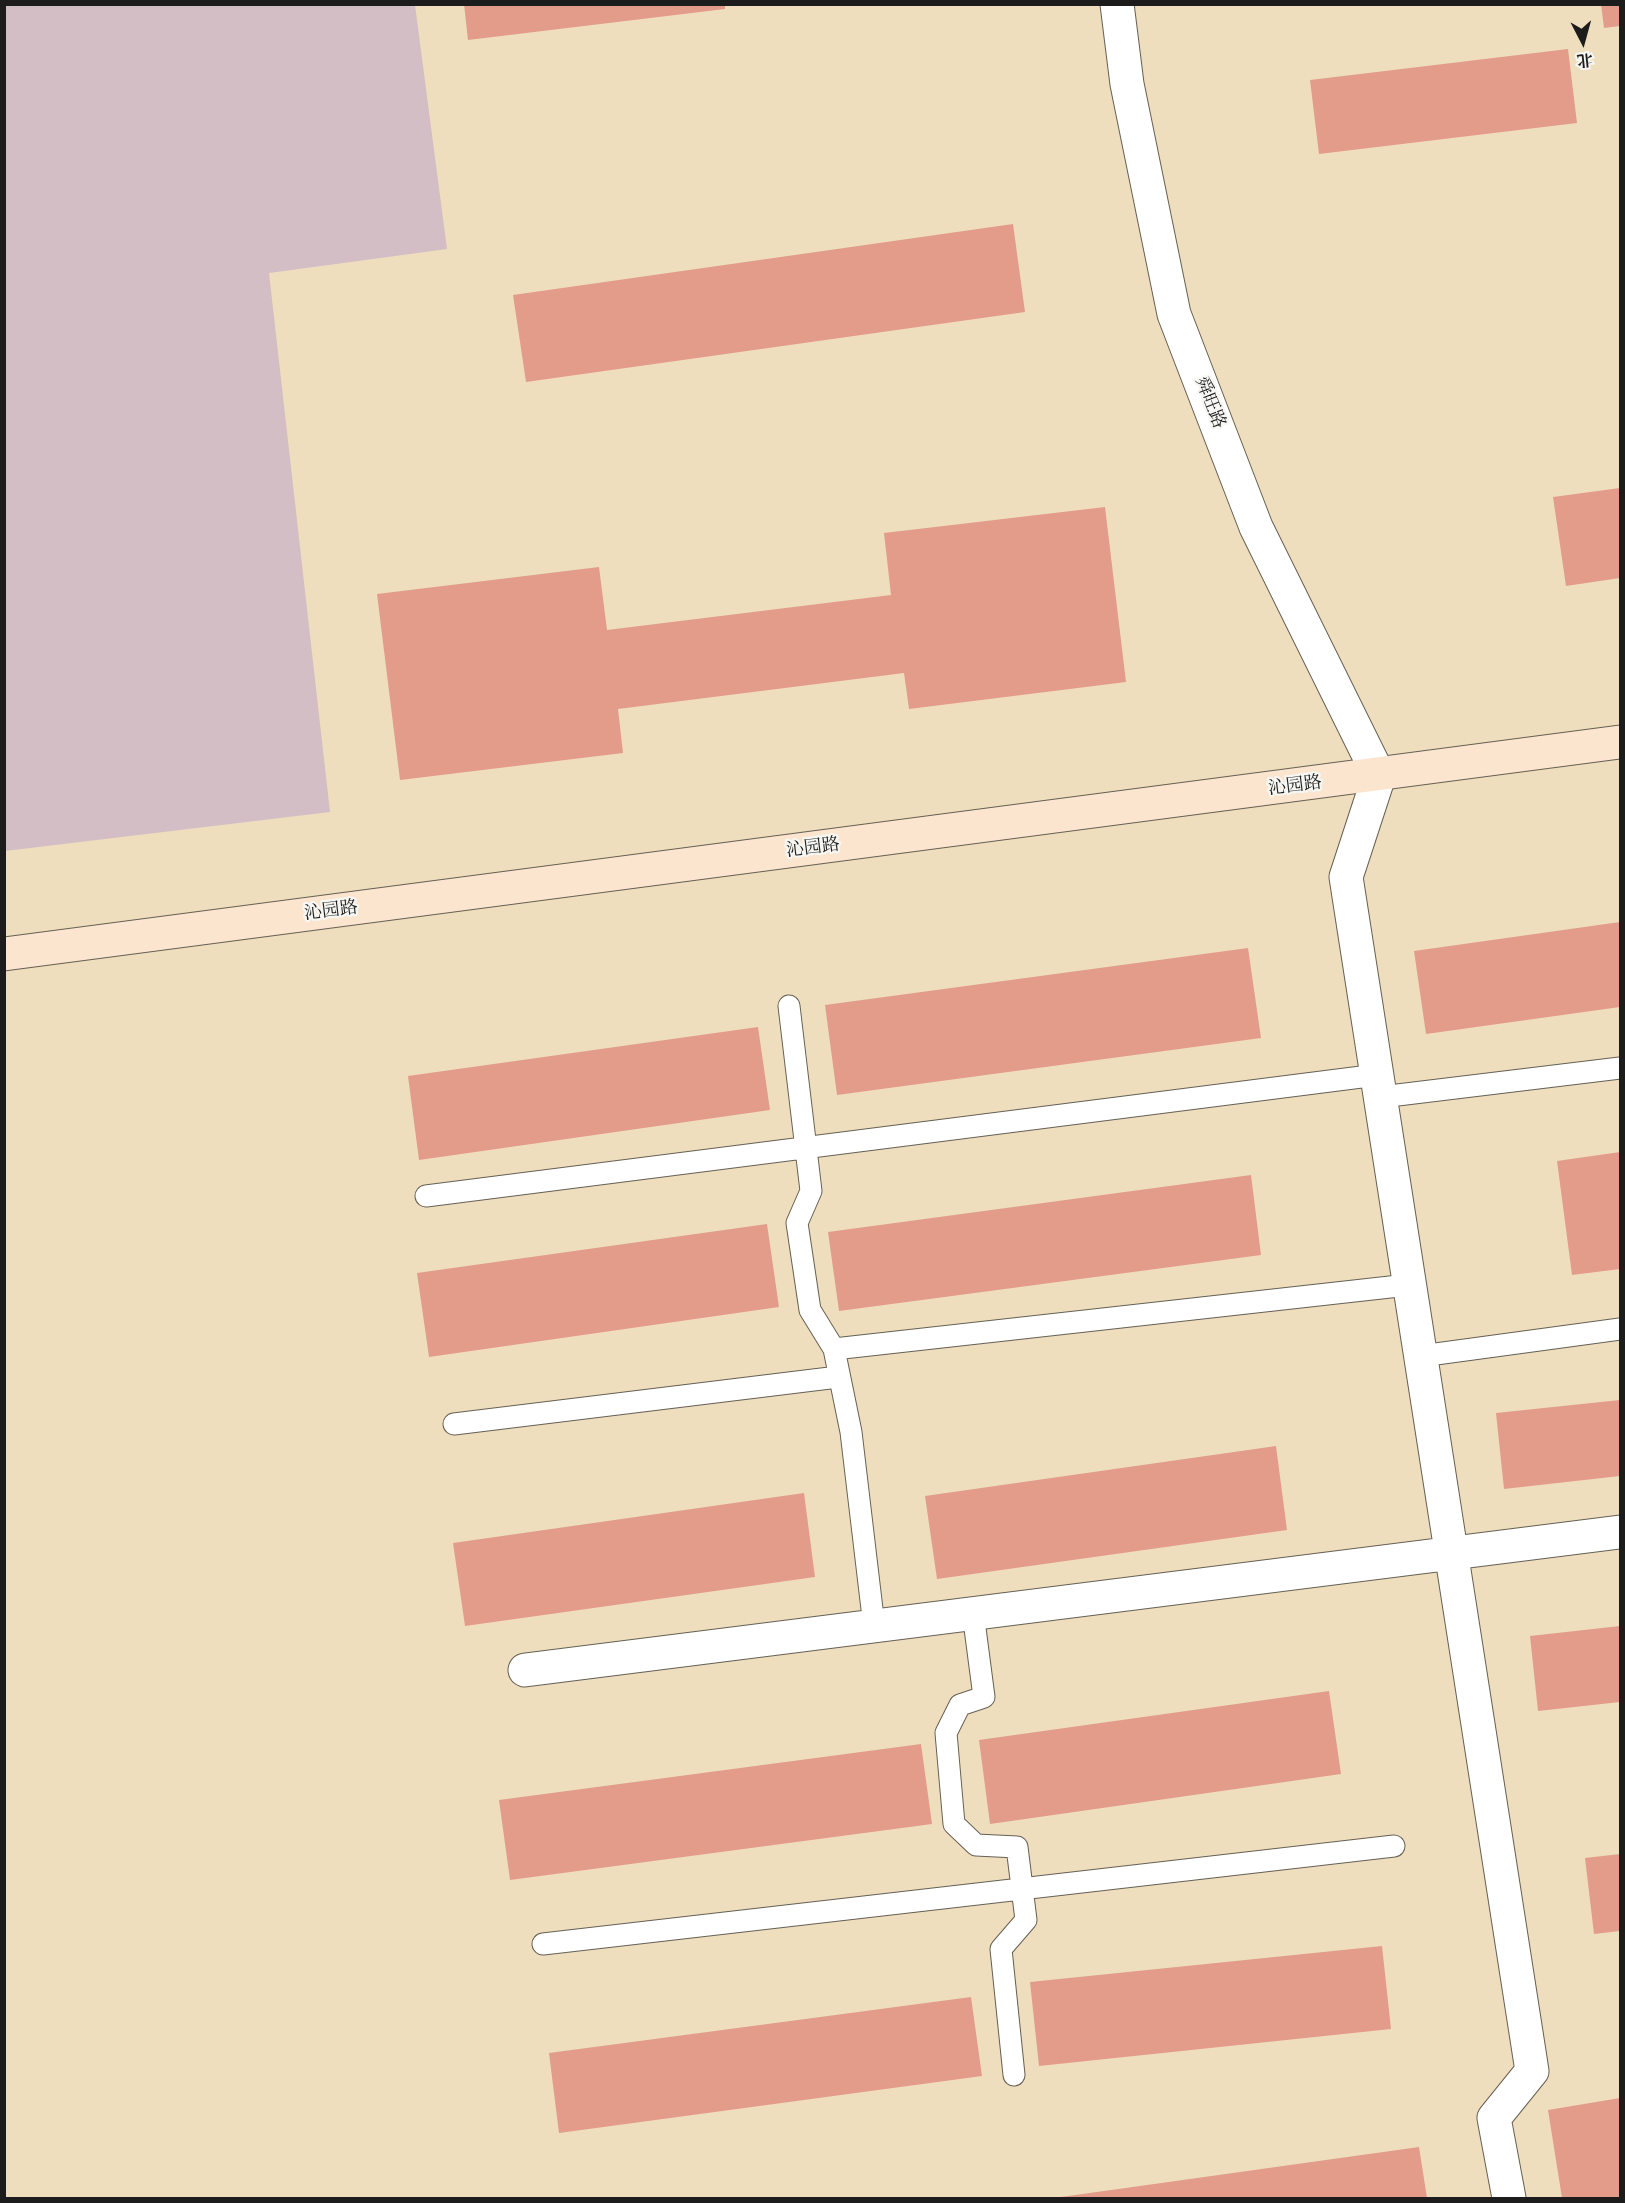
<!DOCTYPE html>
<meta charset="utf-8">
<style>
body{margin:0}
#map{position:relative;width:1625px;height:2203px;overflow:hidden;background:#eedebd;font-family:"IM FELL DW Pica","Noto Serif SC",serif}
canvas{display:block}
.frame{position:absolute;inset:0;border:6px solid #1c1c1c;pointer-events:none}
.north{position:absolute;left:1553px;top:12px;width:60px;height:60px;-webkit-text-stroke:4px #f6f6f2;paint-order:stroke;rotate:174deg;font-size:16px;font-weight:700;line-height:24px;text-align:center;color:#1c1c1c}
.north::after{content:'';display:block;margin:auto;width:21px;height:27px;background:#1c1c1c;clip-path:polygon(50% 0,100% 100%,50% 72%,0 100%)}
</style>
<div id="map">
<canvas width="1625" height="2203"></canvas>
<div class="frame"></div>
<div class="north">北</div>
</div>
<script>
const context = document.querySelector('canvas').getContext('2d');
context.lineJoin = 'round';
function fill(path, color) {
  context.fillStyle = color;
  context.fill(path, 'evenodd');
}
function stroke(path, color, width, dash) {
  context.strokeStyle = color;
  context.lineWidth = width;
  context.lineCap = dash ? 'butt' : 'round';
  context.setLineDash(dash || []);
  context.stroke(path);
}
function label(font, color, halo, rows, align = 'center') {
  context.font = font + ' "IM FELL DW Pica","Noto Serif SC",serif';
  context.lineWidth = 4.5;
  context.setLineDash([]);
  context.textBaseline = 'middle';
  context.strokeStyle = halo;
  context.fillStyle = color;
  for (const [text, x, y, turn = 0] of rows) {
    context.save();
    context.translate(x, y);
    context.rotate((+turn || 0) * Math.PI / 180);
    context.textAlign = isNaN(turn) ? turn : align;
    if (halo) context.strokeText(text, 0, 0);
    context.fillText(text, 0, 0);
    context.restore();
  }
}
fill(new Path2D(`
 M4 5H415L447 249 269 273 330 812 5 851Z`), '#d2bec4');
fill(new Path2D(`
 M464 4H725V9L468 40Z
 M1601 4H1620V26L1604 28Z
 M1568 49 1577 123 1319 154 1310 80Z
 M1013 224 1025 312 526 382 513 295Z
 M1620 488V578L1566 586 1553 497Z
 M1105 507 1126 682 909 709 904 673 618 709 623 753 400 780 377 594 599 567 607 630 891 595 884 533Z
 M1620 922V1007L1426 1034 1414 951Z
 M1248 948 1261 1038 837 1095 825 1005Z
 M758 1027 770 1110 419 1160 408 1076Z
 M1620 1152V1269L1572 1275 1557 1161Z
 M1251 1175 1261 1255 839 1311 828 1232Z
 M767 1224 779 1307 429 1357 417 1273Z
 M1620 1400V1476L1504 1489 1496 1413Z
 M1276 1446 1287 1530 937 1579 925 1496Z
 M804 1493 815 1577 465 1626 453 1543Z
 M1620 1626V1702L1538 1711 1530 1636Z
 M1329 1691 1341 1774 990 1824 979 1740Z
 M921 1744 932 1824 510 1880 499 1800Z
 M1620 1854V1931L1594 1934 1585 1858Z
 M1382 1946 1391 2029 1039 2066 1030 1982Z
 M971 1997 982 2076 559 2133 549 2053Z
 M1620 2098V2198H1562L1548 2110Z
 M1419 2147 1427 2198H1061V2197Z`), '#e39c8a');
const lane = new Path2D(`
 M789 1006 811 1191 797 1223 810 1310 834 1349 851 1432 874 1626
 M1381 1097 1620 1068
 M426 1196 1377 1075
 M834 1349 1408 1285
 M1421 1356 1620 1329
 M454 1424 838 1377
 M973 1613 984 1697 960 1705 946 1733 954 1824 976 1845 1017 1847 1026 1920 1001 1949 1014 2075
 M543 1944 1394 1846`);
const street = new Path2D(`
 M1117 4 1127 84 1174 314 1256 527 1379 776 1346 877 1532 2071 1494 2118 1509 2198
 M525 1670 1620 1532`);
const secondary = new Path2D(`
 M4 954 1620 742`);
stroke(lane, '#666054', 23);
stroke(street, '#666054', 35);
stroke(secondary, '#666054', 35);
stroke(lane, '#fff', 21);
stroke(street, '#fff', 33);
stroke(secondary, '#fce5cf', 33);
label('18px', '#1c1c1c', '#f6f6f2', [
 ["舜旺路",1209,403,69],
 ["沁园路",1295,787,-7],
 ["沁园路",813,849,-7],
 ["沁园路",331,912,-7]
]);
</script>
